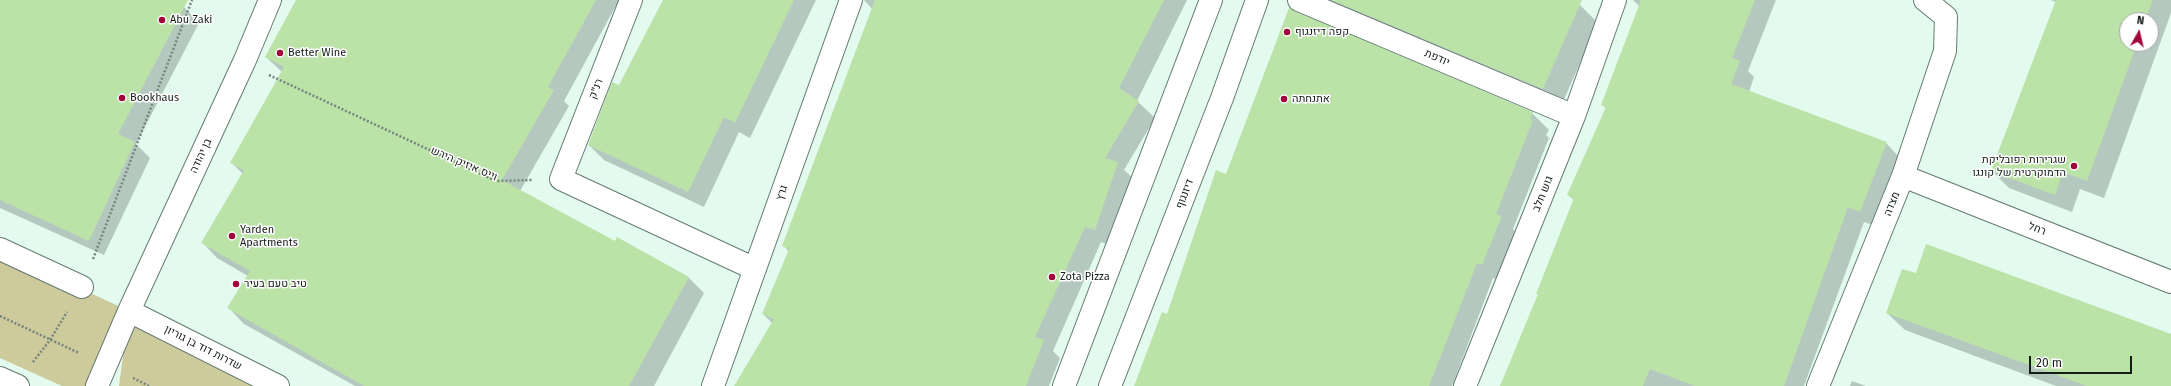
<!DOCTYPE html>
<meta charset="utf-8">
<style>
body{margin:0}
#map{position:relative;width:2171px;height:386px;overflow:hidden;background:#e3faef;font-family:"Fira Sans",sans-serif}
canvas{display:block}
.north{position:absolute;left:2119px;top:12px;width:40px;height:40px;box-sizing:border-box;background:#fff;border:1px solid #a1a4a3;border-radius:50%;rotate:8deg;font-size:11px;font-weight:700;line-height:16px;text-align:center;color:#141c18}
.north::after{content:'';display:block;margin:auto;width:14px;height:18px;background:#a10239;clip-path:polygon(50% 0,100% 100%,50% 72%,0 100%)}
.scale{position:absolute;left:2029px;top:356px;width:103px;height:18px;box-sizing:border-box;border:2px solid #141c18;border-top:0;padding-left:5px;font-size:12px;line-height:14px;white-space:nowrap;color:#141c18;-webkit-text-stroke:3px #fff;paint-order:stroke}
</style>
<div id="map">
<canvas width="2171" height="386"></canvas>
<div class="north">N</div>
<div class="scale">20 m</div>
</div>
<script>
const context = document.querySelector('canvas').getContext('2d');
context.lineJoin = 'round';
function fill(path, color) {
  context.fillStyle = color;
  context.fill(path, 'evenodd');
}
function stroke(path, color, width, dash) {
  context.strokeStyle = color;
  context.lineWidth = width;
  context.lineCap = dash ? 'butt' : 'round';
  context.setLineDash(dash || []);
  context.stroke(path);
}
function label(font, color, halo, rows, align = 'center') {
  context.font = font + ' "Fira Sans",Heebo,sans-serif';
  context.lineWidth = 3;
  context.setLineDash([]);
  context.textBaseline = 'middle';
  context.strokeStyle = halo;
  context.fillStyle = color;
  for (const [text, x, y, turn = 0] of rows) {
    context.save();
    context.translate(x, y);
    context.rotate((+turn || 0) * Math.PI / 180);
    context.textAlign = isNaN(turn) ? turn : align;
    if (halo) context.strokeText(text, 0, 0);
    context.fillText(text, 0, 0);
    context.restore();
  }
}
fill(new Path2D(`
 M0 251 129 311 281 386H119L129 312 88 386H62L0 358Z`), '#cdca9b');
fill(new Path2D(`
 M0 0H169L184 7 199 23 136 144 150 158 104 255 0 208Z
 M297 0H619L564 101 569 106 520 191 615 242 689 278 704 293 654 386H355L244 324 229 308 248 276 217 258 202 242 243 174 232 163 282 72 266 57Z
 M664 0H816L750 138 739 132 704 207 604 160 589 145Z
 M864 0H1187L1137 101 1155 118 1124 170 1134 179 1112 246 1101 242 1053 351 1060 358 1049 386H735L772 323 763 314 789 252 784 246 873 10Z
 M1310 0H1567L1580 5 1598 23 1561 106Z
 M1633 0H1776L1748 71 1754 77 1749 92 1886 143 1901 159 1876 226 1864 222 1804 386H1504L1574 200 1568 195 1607 109 1602 105 1640 7Z
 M2051 0H2171V13L2104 198 2080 189 2072 212 2009 188 1992 171 2056 2ZM2127 20H2151V44H2127Z
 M1532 113 1549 130 1546 135 1549 138 1513 229 1518 234 1499 281 1493 278 1452 386H1135L1168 315 1227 175Z
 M1887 313 2171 334V386H2056L1905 330Z
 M1852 381 1866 386H1850Z`), '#0003');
fill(new Path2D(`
 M0 0H188L118 134 135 142 89 241 0 200Z
 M296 0H596L548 87 554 90 502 180 615 241 617 237 689 277 629 386H364L227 308 250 271 201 243 244 170 230 163 284 67 265 57Z
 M663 0H794L735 123 724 117 688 192 588 145 612 82 619 85Z
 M875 0H1164L1119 88 1139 101 1105 158 1118 162 1095 230 1085 227 1035 337 1044 340 1026 386H734L774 319 762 314 789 249 782 246Z
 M1331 0H1582L1543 89Z
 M1641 0H1755L1732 58 1740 61 1731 84 1887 142 1860 212 1848 207 1784 386H1695L1650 369 1643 386H1500L1538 294H1536L1574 198 1567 195 1606 107 1601 105Z
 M2056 0H2153L2145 20H2127V44H2137L2087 181 2063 172 2055 195 1991 171Z
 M1289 8 1533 112 1530 119 1533 120 1496 214 1502 216 1482 265 1477 263 1429 386H1134L1162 312 1167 314 1216 170 1226 174Z
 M1926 244 2171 334V386H2087L1886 313 1902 269 1916 273Z`), '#bbe2a7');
const minor = new Path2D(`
 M631 0 561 179 755 269
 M1299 0 1574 116
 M1903 176 2171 282
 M0 249 82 287
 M129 311 278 386
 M0 378 18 386
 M97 386 129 311 245 60 270 0
 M713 386 851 0
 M1064 386 1211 0
 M1110 386 1222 98 1257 0
 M1465 386 1574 116 1615 0
 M1818 386 1903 176 1945 51 1946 17 1925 0`);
stroke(minor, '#657a71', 24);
stroke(new Path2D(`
 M269 75 496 181 533 180
 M93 259 192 0
 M0 316 79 353
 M33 362 50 340 67 312
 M133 378 149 386`), '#75847d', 2.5, [2, 2]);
stroke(minor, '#fff', 22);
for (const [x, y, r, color] of [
 [162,20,4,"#a10239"],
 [1287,32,4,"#a10239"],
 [280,53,4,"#a10239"],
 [122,98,4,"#a10239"],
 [1284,99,4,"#a10239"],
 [2074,166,4,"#a10239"],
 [232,236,4,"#a10239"],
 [1052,277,4,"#a10239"],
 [236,284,4,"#a10239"]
]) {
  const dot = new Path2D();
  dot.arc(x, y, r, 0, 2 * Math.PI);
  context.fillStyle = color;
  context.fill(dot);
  stroke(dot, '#fff', 1.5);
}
label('11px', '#141c18', '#fff', [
 ["Abu Zaki",170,20],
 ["קפה דיזנגוף",1295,32],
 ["Better Wine",288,53],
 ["Bookhaus",130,98],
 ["אתנחתה",1292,99],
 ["שגרירות רפובליקת",2066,160,"right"],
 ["הדמוקרטית של קונגו",2066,173,"right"],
 ["Yarden",240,230],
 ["Apartments",240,243],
 ["Zota Pizza",1060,277],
 ["טיב טעם בעיר",244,284]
], 'left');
label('11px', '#141c18', '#fff', [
 ["יודפת",1437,58,23],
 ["רנ\"ק",596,89,-69],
 ["בן יהודה",201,156,-65],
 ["וייס איזיק הירש",464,164,23],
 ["גרץ",782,193,-70],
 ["דיזנגוף",1185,194,-69],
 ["גוש חלב",1543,194,-68],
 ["מצדה",1892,204,-68],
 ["רחל",2037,229,21],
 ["שדרות דוד בן גוריון",203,348,27]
]);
</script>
